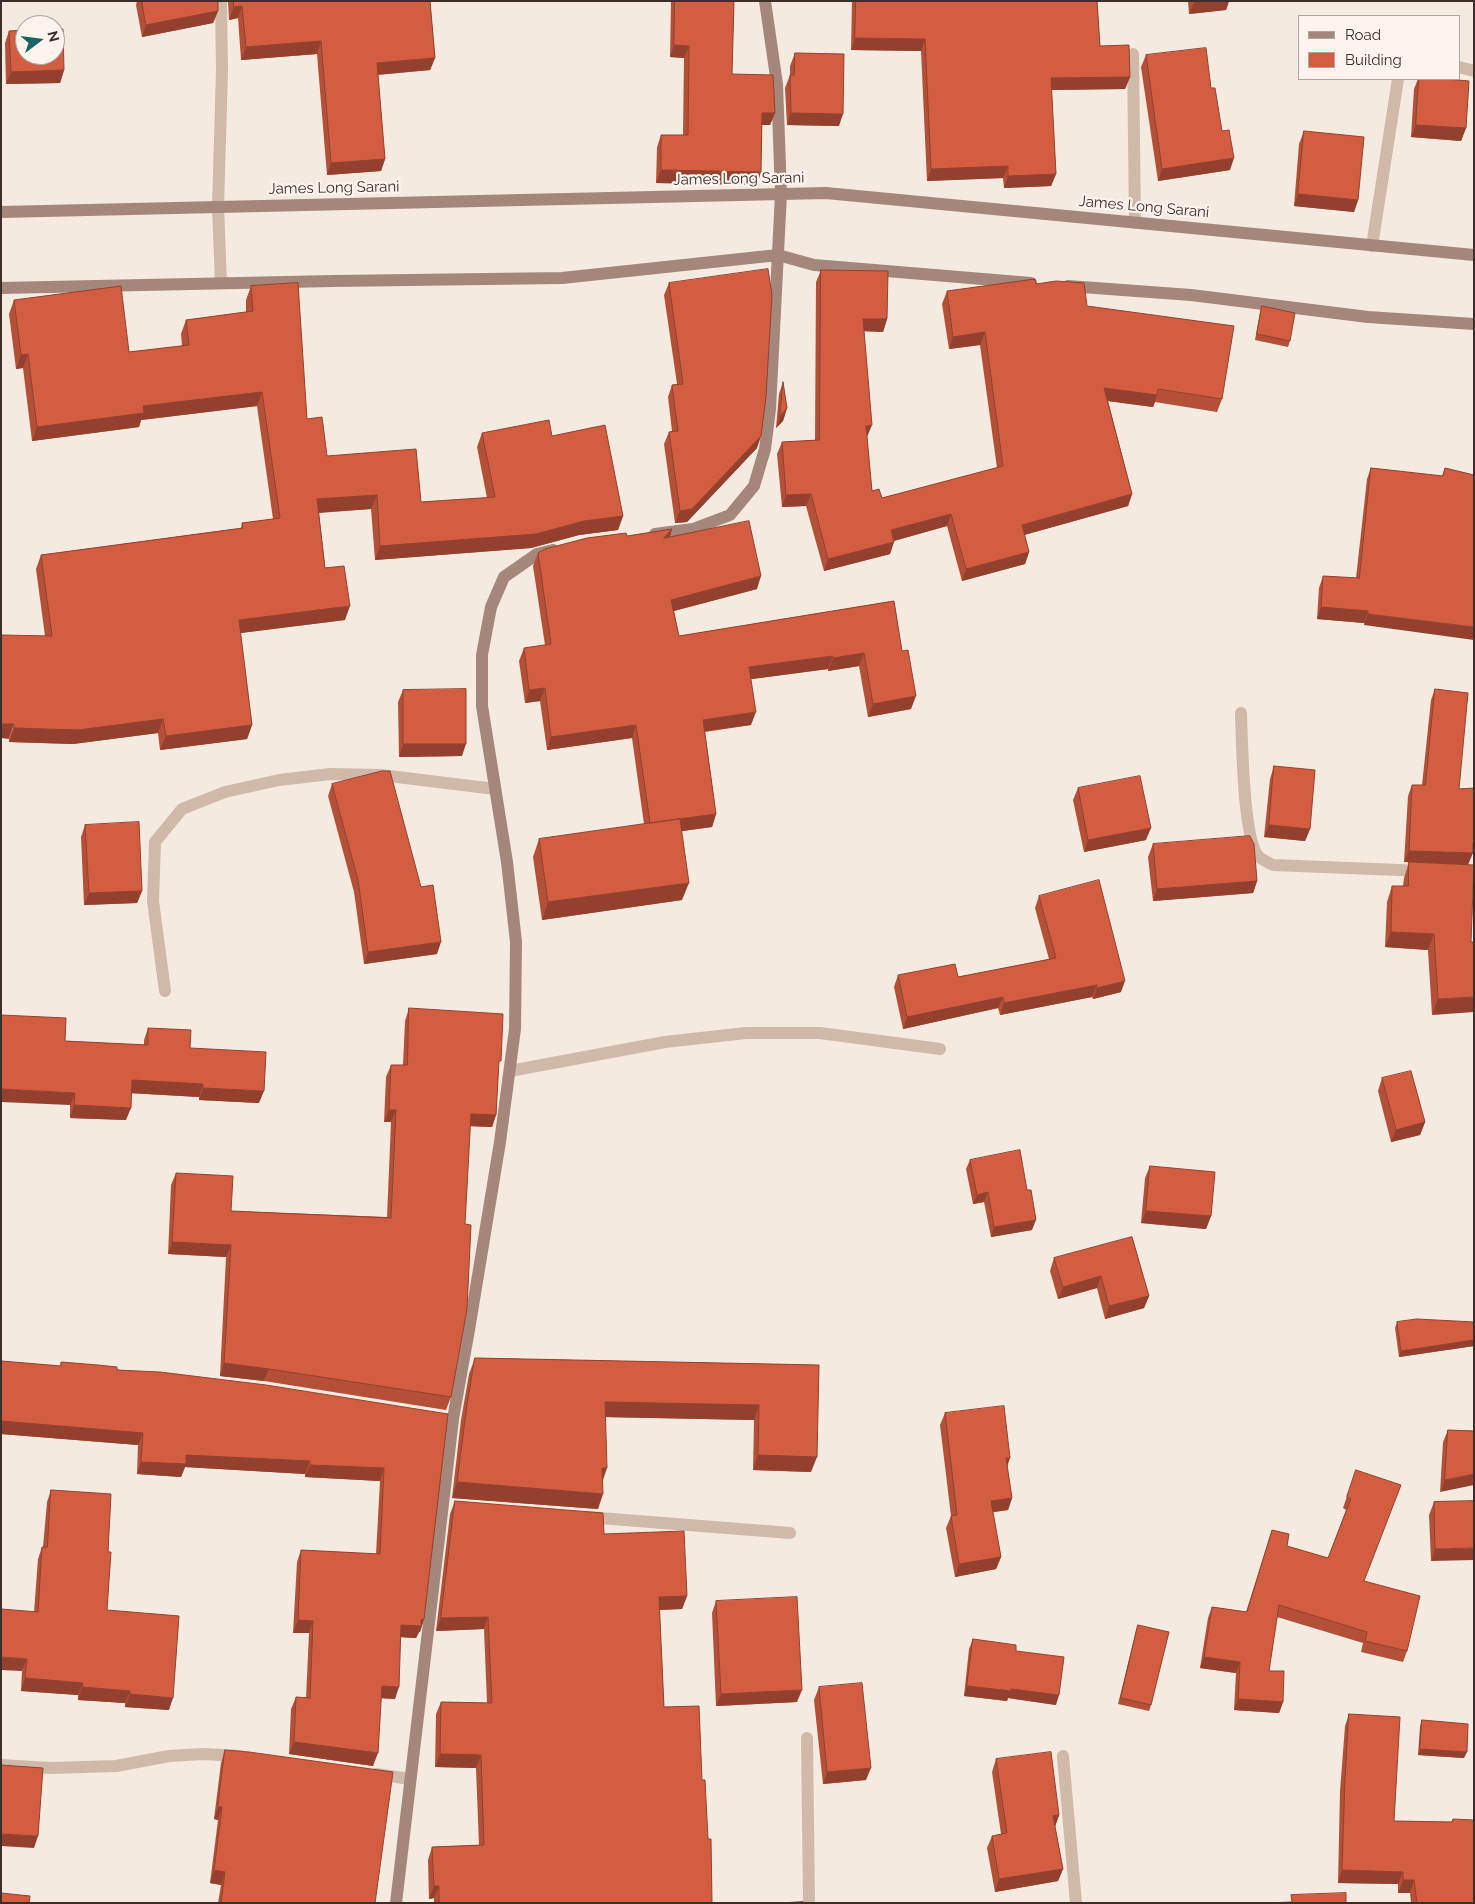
<!DOCTYPE html>
<style>
body{margin:0}
#map{position:relative;width:1475px;height:1904px;overflow:hidden;background:#f5eadf;font-family:Raleway,sans-serif}
canvas{display:block}
.frame{position:absolute;inset:0;border:2px solid #3c2f2a;pointer-events:none}
.legend{position:absolute;left:1298px;top:15px;width:162px;height:65px;box-sizing:border-box;background:#fcf4ed;border:1px solid #afa59f;margin:0;padding:6px 9px;list-style:none;font-size:15px;color:#3c2f2a}
.legend li{display:flex;align-items:center;gap:10px;height:25px}
.legend b{width:25px;border:1px solid #afa59f}
.north{position:absolute;left:15px;top:15px;width:50px;height:50px;box-sizing:border-box;background:#fcf4ed;border:1px solid #afa59f;border-radius:50%;rotate:75deg;font-size:14px;font-weight:700;line-height:20px;text-align:center;color:#3c2f2a}
.north::after{content:'';display:block;margin:auto;width:18px;height:22px;background:#1a6263;clip-path:polygon(50% 0,100% 100%,50% 72%,0 100%)}
</style>
<div id="map">
<canvas width="1475" height="1904"></canvas>
<div class="frame"></div>
<ul class="legend">
<li><b style="height:6px;background:#a4877a"></b>Road</li>
<li><b style="height:14px;background:#d25d41"></b>Building</li>
</ul>
<div class="north">N</div>
</div>
<script>
const context = document.querySelector('canvas').getContext('2d');
context.lineJoin = 'round';
function stroke(path, color, width, dash) {
  context.strokeStyle = color;
  context.lineWidth = width;
  context.lineCap = dash ? 'butt' : 'round';
  context.setLineDash(dash || []);
  context.stroke(path);
}
function fill(path, color) {
  context.fillStyle = color;
  context.fill(path, 'evenodd');
}
function label(font, color, halo, rows, align = 'center') {
  context.font = font + ' Raleway,sans-serif';
  context.lineWidth = 4.5;
  context.setLineDash([]);
  context.textBaseline = 'middle';
  context.strokeStyle = halo;
  context.fillStyle = color;
  for (const [text, x, y, turn = 0] of rows) {
    context.save();
    context.translate(x, y);
    context.rotate((+turn || 0) * Math.PI / 180);
    context.textAlign = isNaN(turn) ? turn : align;
    if (halo) context.strokeText(text, 0, 0);
    context.fillText(text, 0, 0);
    context.restore();
  }
}
stroke(new Path2D(`
 M1133 54 1135 223
 M1459 67 1474 71
 M1372 246 1398 79`), '#d0b9a9', 12);
stroke(new Path2D(`
 M221 283 218 207 222 70 221 1
 M1241 713C1242 740 1243 841 1259 857 1263 860 1269 863 1273 865L1424 871
 M165 991 153 901 155 842 182 809 225 792 279 780 330 774 381 775 495 789
 M510 1071 665 1042 746 1033H820L940 1049
 M587 1517 790 1533
 M807 1738 809 1903
 M1063 1756 1076 1903
 M1 1765 51 1768 116 1766 169 1756 203 1754 240 1756
 M376 1774 410 1779`), '#d0b9a9', 12);
stroke(new Path2D(`
 M1 212 826 193 1474 255
 M1068 286 1191 295 1368 317 1474 324
 M1 288 333 281 562 278 778 255 814 265 1031 283
 M655 534 693 529 730 515 754 486 765 449 770 409 781 194 777 84 765 1
 M396 1903 453 1419 469 1330 500 1142 515 1029 516 942 507 862 482 706V655L491 607 504 577 537 554 553 550`), '#a4877a', 12);
fill(new Path2D(`
 M137 1H218V11L213 23 142 37 136 5Z
 M228 1H430L435 58 430 70 378 75 385 159 381 171 327 175 317 54 241 60 238 18 229 20Z
 M671 1H734L732 74 775 113 770 125H762L757 185 656 183 657 147 661 135H683L684 58 670 57Z
 M852 1H1097L1100 46 1130 77 1125 89 1051 90 1056 174 1051 186 1004 188 1003 178 927 181 921 51 851 50Z
 M1188 1H1229L1226 10 1189 14Z
 M9 31 64 70 60 83 6 84 5 43Z
 M795 53 839 126 787 125 785 88 790 75V66Z
 M1146 55 1211 88 1230 170 1158 181 1141 67Z
 M1418 79H1446L1466 128 1461 141 1411 137 1414 89Z
 M1304 131 1358 200 1354 212 1294 206 1299 144Z
 M821 270 887 319 883 332 864 331 867 437 872 491 882 498 997 468 980 345 949 349 942 304 947 291 1036 284 1087 306 1222 399 1217 412 1155 402 1153 407 1108 401 1132 494 1128 506 1024 535 1029 552 1025 564 962 581 947 526 894 541 890 554 824 571 806 506 782 507 777 454 782 442 815 440 816 282Z
 M669 283 757 448 687 522 675 523 664 444 669 432 672 431 668 397 672 385 677 384 664 295Z
 M251 286 307 419 327 456 421 502 487 498 477 447 482 433 552 436 623 516 618 530 579 535 531 548 375 560 371 509 319 513 325 568 345 620 240 633 252 725 247 739 160 750 158 733 73 744 9 742V739L45 636 36 569 41 555 241 528 242 523 273 519 257 406 141 420 139 427 32 441 23 368 16 369 9 314 14 300 129 352 182 346 181 334 186 320 246 312V300Z
 M1262 306 1290 341 1288 347 1255 340 1260 313Z
 M783 382 787 408 783 421 776 428 779 394Z
 M1371 468 1442 476 1445 468 1474 475 1364 625V623L1317 619 1319 588 1323 576 1356 578 1367 479Z
 M672 529 670 537 757 589 674 611 679 636 894 601 911 709 868 717 859 666 828 671V669L751 679V725L705 732 716 814 712 827 682 831V900L542 920 533 857 539 839 644 824 632 738 547 750 540 701 525 703 519 661 524 648 545 645 533 566 538 553 627 536Z
 M1435 689 1459 789 1474 788V853L1404 862 1408 796 1412 785H1422L1431 700Z
 M403 690 462 756 399 757 398 702Z
 M1274 766 1310 829 1305 841 1264 837 1270 779Z
 M332 784 437 954 364 964 354 892 328 796Z
 M1078 788 1146 840 1084 852 1073 800Z
 M85 825 142 891 137 903 84 905 81 837Z
 M1153 844 1257 881 1253 893 1153 901 1148 857Z
 M1409 862 1471 942 1432 1015 1428 950 1385 947 1387 902 1392 886H1403L1404 878Z
 M1039 896 1121 992 1093 999 1092 997 1000 1015 998 1008 903 1029 894 987 898 975 958 977 1049 959 1035 908Z
 M409 1008 498 1068 496 1115 492 1127 470 1126 451 1397 446 1410 264 1381 220 1376 226 1257 168 1254 171 1185 176 1173 231 1211 387 1217 391 1122H384L386 1077 391 1065H403L405 1021Z
 M148 1028 190 1048 259 1103 199 1100V1097L131 1093 126 1120 70 1118V1105L65 1041 144 1045V1040Z
 M1382 1078 1425 1122 1420 1135 1391 1142 1378 1091Z
 M970 1160 1032 1230 991 1237 984 1202 973 1204 966 1169Z
 M1150 1166 1211 1216 1206 1229 1141 1223 1145 1178Z
 M1132 1237 1149 1296 1144 1308 1105 1319 1097 1288 1058 1299 1050 1271 1054 1258Z
 M1397 1322H1474V1346L1399 1357 1395 1328Z
 M475 1358 819 1365 811 1472 753 1470 754 1420 606 1417 603 1480 598 1509 452 1498 461 1420 469 1374Z
 M1 1361 60 1366 61 1362 448 1414 424 1619 420 1632H419L416 1638 401 1637 395 1699 381 1698 373 1766 289 1754 291 1709 296 1697 306 1698 309 1633H293L297 1562 301 1550 376 1554 380 1481 305 1477V1474L185 1467 181 1477 137 1474 138 1445 1 1434Z
 M945 1413 1007 1466 1012 1498 1008 1510 993 1512 1001 1557 996 1569 955 1577 946 1528 951 1516 940 1425Z
 M1448 1430 1474 1431 1440 1492 1443 1442Z
 M1356 1470 1364 1581 1407 1651 1403 1662 1361 1652 1363 1643 1277 1617 1269 1671 1283 1702 1279 1713 1234 1710 1236 1673 1200 1668 1208 1618 1212 1607 1246 1612 1272 1530 1287 1546 1328 1558 1346 1510 1343 1508Z
 M51 1490 108 1552 107 1610 169 1710 125 1707V1703L78 1700V1695L21 1691 22 1671 34 1612 38 1559 42 1547H43L47 1502Z
 M455 1501 604 1534 687 1596 682 1609 659 1610 664 1707 702 1780 712 1903H434V1898L429 1899 428 1860 432 1847 479 1845 476 1768 435 1767 436 1714 441 1702 487 1703 484 1629 436 1631 450 1514Z
 M1474 1501 1431 1561 1429 1515 1434 1502Z
 M716 1601 797 1702 716 1706 712 1613Z
 M1138 1625 1151 1705 1149 1711 1118 1704 1136 1631Z
 M973 1639 1016 1651 1056 1705 1008 1698 1007 1701 964 1696 969 1649Z
 M819 1687 866 1780 823 1784 814 1700Z
 M1349 1714 1394 1821 1451 1822 1453 1819 1474 1903H1411L1410 1893H1398V1884L1338 1883 1340 1791 1345 1726Z
 M1422 1720 1464 1758 1418 1755 1420 1726Z
 M225 1750 375 1903H218L221 1885 210 1883 218 1820 214 1819 221 1763Z
 M996 1759 1059 1815 1055 1826 1063 1869 1058 1881 995 1892 987 1848 992 1836 1001 1834 992 1772Z`), '#b55038');
fill(new Path2D(`
 M1199 1H1229L1226 10 1189 14 1194 2Z
 M242 6 238 18 229 20 234 7Z
 M218 11 213 23 142 37 146 25Z
 M855 38 925 39 921 51 851 50Z
 M321 41 317 54 241 60 246 47Z
 M674 45 689 46 684 58 670 57Z
 M435 58 430 70 373 75 377 63Z
 M64 70 60 83 6 84 11 72Z
 M1130 77 1125 89 1046 90 1051 78Z
 M762 113H775L770 125H758Z
 M791 113 843 114 839 126 787 125Z
 M1416 125 1466 128 1461 141 1411 137Z
 M1234 158 1230 170 1158 181 1162 169Z
 M385 159 381 171 327 175 331 163Z
 M1008 166 1003 178 927 181 931 169Z
 M661 170 761 172 757 185 656 183Z
 M1056 174 1051 186 1004 188 1008 176Z
 M1298 194 1358 200 1354 212 1294 206Z
 M863 319H887L883 332 859 331Z
 M985 332 980 345 949 349 953 337Z
 M28 354 23 368 16 369 21 355Z
 M1104 388 1157 395 1153 407 1100 400Z
 M262 392 257 406 141 420 139 427 32 441 37 427 143 406Z
 M787 408 783 421 776 428 780 416Z
 M872 425 867 437 866 426Z
 M761 436 757 448 687 522 675 523 680 511Z
 M811 494 806 506 782 507 786 495Z
 M1132 494 1128 506 1017 537 1022 525Z
 M377 495 371 509 312 513 317 499Z
 M951 514 947 526 886 543 891 530Z
 M623 516 618 530 579 535 531 548 375 560 380 546Z
 M672 529 668 542 664 538Z
 M894 542 890 554 824 571 828 559Z
 M1029 552 1025 564 962 581 966 569Z
 M761 576 757 589 666 613 671 600Z
 M350 606 345 620 233 634 239 620Z
 M1321 607 1368 611 1364 623 1317 619Z
 M1368 614 1474 627V640L1364 625Z
 M864 653 859 666 828 671 833 658Z
 M833 656 828 669 745 680 749 667Z
 M545 688 540 701 525 703 529 690Z
 M916 696 911 709 868 717 873 704Z
 M756 712 751 725 698 732 703 720Z
 M163 719 158 733 73 744 9 742 14 728Z
 M1 724H14L9 739 1 738Z
 M252 725 247 739 160 750 166 736Z
 M636 725 632 738 547 750 551 737Z
 M403 744H466L462 756 399 757Z
 M716 814 712 827 646 836 650 823Z
 M1269 825 1310 829 1305 841 1264 837Z
 M1151 828 1146 840 1084 852 1088 840Z
 M1409 851 1473 853 1468 865 1404 862Z
 M1257 881 1253 893 1153 901 1157 889Z
 M689 883 682 900 542 920 548 902Z
 M142 891 137 903 84 905 89 893Z
 M1391 932 1434 934 1428 950 1385 947Z
 M441 942 437 954 364 964 368 952Z
 M1125 981 1121 992 1093 999 1097 988Z
 M1097 985 1092 997 1000 1015 1004 1003Z
 M1003 997 998 1008 903 1029 907 1017Z
 M1474 997V1012L1432 1015 1438 999Z
 M132 1080 203 1084 199 1097 128 1093Z
 M203 1088 264 1091 259 1103 199 1100Z
 M1 1089 75 1093 70 1105 1 1102Z
 M74 1105 131 1108 126 1120 70 1118Z
 M389 1110H396L391 1122H384Z
 M471 1114 496 1115 492 1127 466 1126Z
 M1425 1122 1420 1135 1391 1142 1396 1130Z
 M988 1192 984 1202 973 1204 977 1195Z
 M1146 1211 1211 1216 1206 1229 1141 1223Z
 M1036 1220 1032 1230 991 1237 994 1227Z
 M172 1242 231 1245 226 1257 168 1254Z
 M1101 1276 1097 1288 1058 1299 1063 1287Z
 M1149 1296 1144 1308 1105 1319 1109 1306Z
 M1474 1340V1346L1399 1357 1401 1351Z
 M224 1363 269 1369 264 1381 220 1376Z
 M605 1402 759 1405 754 1420 600 1417Z
 M1 1421 143 1433 138 1445 1 1434Z
 M186 1455 310 1461 305 1474 185 1467 181 1477 137 1474 141 1462Z
 M758 1455 817 1457 811 1472 753 1470Z
 M1006 1458H1010L1006 1470Z
 M310 1465 384 1468 380 1481 305 1477Z
 M602 1468H607L602 1483Z
 M1474 1474V1485L1440 1492 1445 1480Z
 M457 1482 603 1494 598 1509 452 1498Z
 M1012 1498 1008 1510 987 1513 991 1501Z
 M1474 1548V1560L1431 1561 1435 1549Z
 M1001 1557 996 1569 955 1577 959 1564Z
 M687 1596 682 1609 654 1610 659 1597Z
 M488 1617 484 1629 436 1631 441 1618Z
 M424 1619 420 1632H419L416 1638 397 1637 401 1625Z
 M298 1620 313 1621 309 1633H293Z
 M1 1657 27 1659 22 1671 1 1670Z
 M1204 1657 1240 1662 1236 1673 1200 1668Z
 M25 1678 83 1683 78 1695 21 1691Z
 M382 1686 399 1687 395 1699 377 1698Z
 M967 1686 1011 1689 1059 1695 1056 1705 1008 1698 1007 1701 964 1696Z
 M82 1687 130 1691 125 1703 78 1700Z
 M802 1690 797 1702 716 1706 721 1694Z
 M130 1694 173 1698 169 1710 125 1707Z
 M1238 1699 1283 1702 1279 1713 1234 1710Z
 M294 1742 378 1753 373 1766 289 1754Z
 M1420 1749 1467 1752 1464 1758 1418 1755Z
 M440 1754 481 1755 476 1768 435 1767Z
 M871 1768 866 1780 823 1784 827 1772Z
 M218 1807H222L218 1820 214 1819Z
 M1059 1815 1055 1827 1053 1816Z
 M1 1834 38 1836 34 1848 1 1846Z
 M1063 1869 1058 1881 995 1892 999 1879Z
 M214 1870 225 1872 221 1885 210 1883Z
 M1342 1870 1403 1872 1398 1884 1338 1883Z
 M1403 1880H1414L1410 1893H1398Z
 M434 1886H439L434 1898 429 1899Z`), '#93412e');
const building = new Path2D(`
 M142 1H218V11L146 25Z
 M234 1H430L435 58 377 63 385 159 331 163 321 41 246 47 242 6 234 7Z
 M675 1H734L732 74 773 75 775 113H762L761 172 661 170V135H688L689 46 674 45Z
 M856 1H1097L1100 46 1129 45 1130 77 1051 78 1056 174 1008 176V166L931 169 925 39 855 38Z
 M55 29H63L64 70 11 72 9 31 25 30V55H55Z
 M1206 48 1211 88H1215L1222 131 1229 130 1234 158 1162 169 1146 55Z
 M795 53 844 54 843 114 791 113 790 75H794Z
 M1419 79H1446L1469 81 1466 128 1416 125Z
 M1304 131 1364 137 1358 200 1298 194Z
 M768 269 772 295 766 396 761 436 692 509 680 511 669 432 678 431 672 385 683 384 669 283Z
 M821 270 888 271 887 319H863L872 425 866 426 872 491 879 489 882 498 1003 466 985 332 953 337 947 291 1035 279 1036 284 1056 281 1084 283 1087 306 1234 326 1222 399 1158 389 1157 395 1104 388 1132 494 1022 525 1029 552 966 569 951 514 891 530 894 542 828 559 811 494 786 495 782 442 819 440Z
 M298 283 307 419 322 417 327 456 416 449 421 502 495 497 482 433 549 420 552 436 605 425 623 516 584 521 536 534 380 546 377 495 317 499 325 568 344 566 350 606 239 620 252 725 166 736 163 719 78 730 14 728V724H1V635L52 636 41 555 243 528 242 523 280 518 262 392 143 406 144 413 37 427 28 354 21 355 14 300 121 286 129 352 189 345 186 320 253 311 251 286Z
 M1262 306 1295 313 1290 341 1257 334Z
 M783 382 787 408 780 416Z
 M1371 468 1443 476 1445 468 1474 475V627L1368 614V611L1321 607 1323 576 1359 578Z
 M749 521 761 576 671 600 679 636 894 601 902 651 908 650 916 696 873 704 864 653 833 658V656L749 667 756 712 703 720 716 814 650 823 636 725 551 737 545 688 529 690 524 648 551 644 538 553 545 549 587 538 626 533 627 536 672 529 664 538Z
 M466 689V744H403V690Z
 M1435 689 1468 693 1459 789 1474 788V842H1473V853L1409 851 1412 785H1425Z
 M1274 766 1315 770 1310 829 1269 825Z
 M382 771H390L421 887 433 885 441 942 368 952 358 880 332 784Z
 M1140 776 1151 828 1088 840 1078 788Z
 M680 819 689 883 548 902 539 839Z
 M139 822 142 891 89 893 85 825Z
 M1250 836 1254 844 1257 881 1157 889 1153 844Z
 M1409 862 1474 865 1471 942H1474V997L1438 999 1434 934 1391 932 1392 886H1408Z
 M1099 880 1125 981 1097 988V985L1004 1003 1003 997 907 1017 898 975 955 964 958 977 1056 958 1039 896Z
 M409 1008 503 1014 501 1061H499L496 1115 471 1114 465 1224 471 1225 467 1309 451 1397 269 1369 224 1363 231 1245 172 1242 176 1173 233 1176 231 1211 391 1218 396 1110H389L391 1065H407Z
 M1 1015 66 1018 65 1041 148 1045V1028L191 1030 190 1048 266 1052 264 1091 203 1088V1084L132 1080 131 1108 74 1105 75 1093 1 1089Z
 M1411 1071 1425 1122 1396 1130 1382 1078Z
 M1020 1150 1027 1190H1031L1036 1220 994 1227 988 1192 977 1195 970 1160Z
 M1150 1166 1215 1172 1211 1216 1146 1211Z
 M1132 1237 1149 1296 1109 1306 1101 1276 1063 1287 1054 1258Z
 M1417 1319 1474 1322V1340L1401 1351 1397 1322Z
 M475 1358 819 1365 817 1457 758 1455 759 1405 605 1402 607 1468H602L603 1494 457 1482 467 1405Z
 M1 1361 61 1366V1362L98 1365 117 1367V1370L160 1372 266 1385 448 1414 424 1619 421 1620V1626L401 1625 399 1687 382 1686 378 1753 294 1742 296 1697 310 1698 313 1621 298 1620 301 1550 380 1554 384 1468 310 1465V1461L186 1455V1464L141 1462 143 1433 1 1421Z
 M1004 1406 1010 1458H1006L1012 1498 991 1501 1001 1557 959 1564 951 1516 957 1515 945 1413Z
 M1448 1430 1474 1431V1474L1445 1480Z
 M1356 1470 1401 1485 1364 1581 1420 1596 1407 1651 1365 1641 1367 1632 1279 1605 1269 1671H1284L1283 1702 1238 1699 1240 1662 1204 1657 1212 1607 1247 1612 1272 1530 1289 1534 1287 1546 1328 1558 1351 1499 1347 1497Z
 M51 1490 111 1494 108 1552H111L107 1610 179 1616 173 1698 130 1694V1691L82 1687 83 1683 25 1678 27 1659 1 1657V1609L38 1612 42 1547H47Z
 M455 1501 603 1513 604 1534 684 1531 687 1596 659 1597 664 1707 699 1706 702 1780H705L708 1839H711L712 1903H439V1886H434L432 1847 484 1845 481 1755 440 1754 441 1702 492 1703 488 1617 441 1618Z
 M1474 1501V1548L1435 1549 1434 1502Z
 M797 1597 802 1690 721 1694 716 1601Z
 M1138 1625 1169 1632 1151 1705 1121 1698Z
 M973 1639 1016 1645V1651L1064 1657 1059 1695 1011 1689V1691L967 1686Z
 M862 1683 871 1768 827 1772 819 1687Z
 M1349 1714 1400 1717 1394 1821 1452 1822 1453 1819 1474 1820V1903H1417L1414 1880H1403V1872L1342 1870 1345 1779Z
 M1422 1720 1468 1724 1467 1752 1420 1749Z
 M225 1750 249 1752 393 1772 375 1903H221L225 1872 214 1870 222 1807H218Z
 M1051 1752 1059 1815 1053 1816 1063 1869 999 1879 992 1836 1007 1833 996 1759Z
 M1 1765 43 1768 38 1836 1 1834Z
 M1 1893 30 1896 29 1903H1Z
 M1346 1893V1903H1263L1292 1902 1291 1895Z
 M803 1902V1903H782Z`);
fill(building, '#d25d41');
stroke(building, '#93412e', 1);
label('15px', '#3c2f2a', '#fcf4ed', [
 ["James Long Sarani",739,179,-1],
 ["James Long Sarani",334,188,-1],
 ["James Long Sarani",1144,207,5]
]);
</script>
